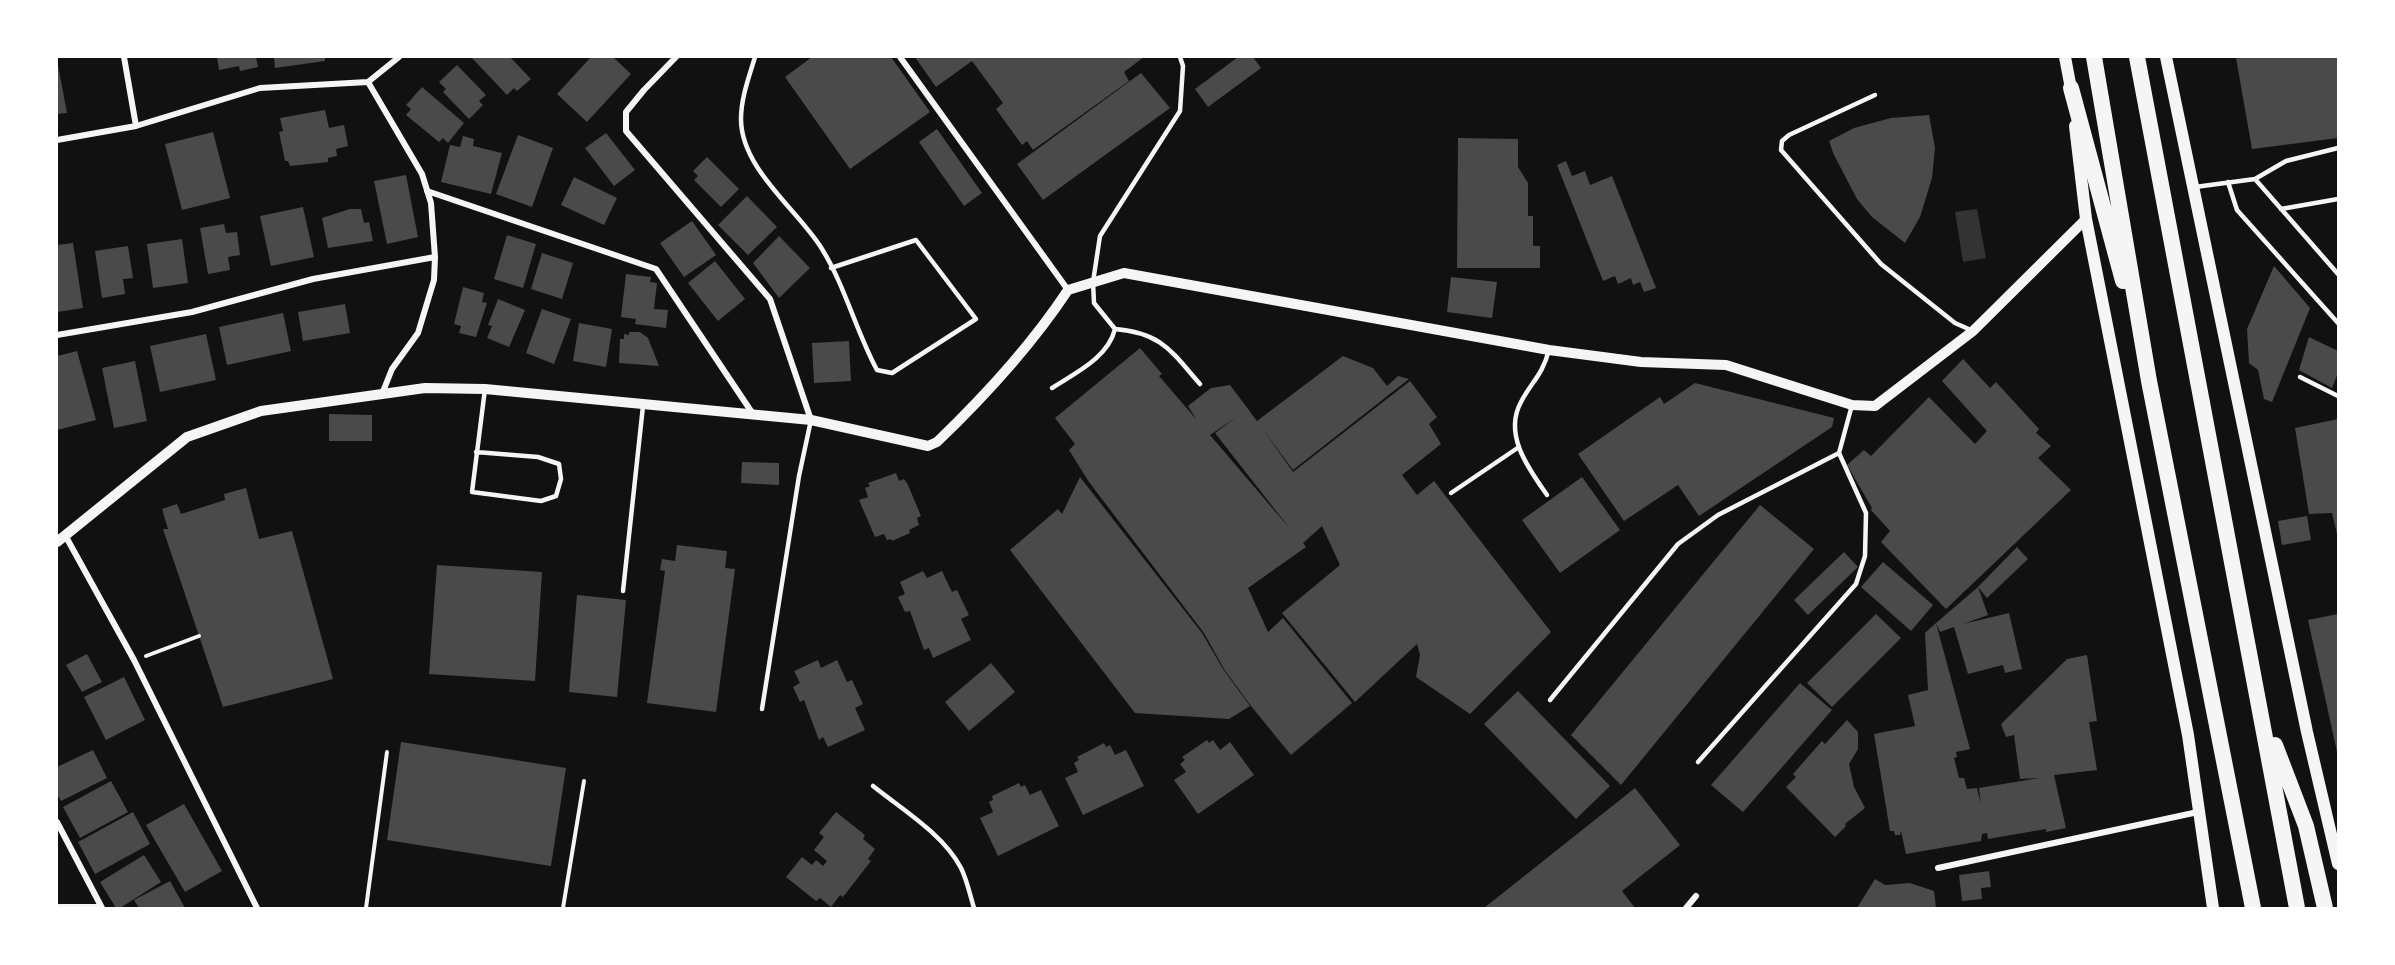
<!DOCTYPE html>
<style>
body{margin:0}
#map{position:relative;width:2395px;height:965px;overflow:hidden;background:#111;font-family:Mulish,sans-serif}
canvas{display:block}
.frame{position:absolute;inset:0;border:58px solid #fff;pointer-events:none}
</style>
<div id="map">
<canvas width="2395" height="965"></canvas>
<div class="frame"></div>
</div>
<script>
const context = document.querySelector('canvas').getContext('2d');
context.lineJoin = 'round';
function fill(path, color) {
  context.fillStyle = color;
  context.fill(path, 'evenodd');
}
function stroke(path, color, width, dash) {
  context.strokeStyle = color;
  context.lineWidth = width;
  context.lineCap = dash ? 'butt' : 'round';
  context.setLineDash(dash || []);
  context.stroke(path);
}
fill(new Path2D(`
 M1977 209 1986 258 1963 262 1955 212Z`), '#333');
fill(new Path2D(`
 M217 57H256L258 67 240 71 239 66 219 70Z
 M274 57H325V61L275 68Z
 M471 57H510L531 79 517 91 514 88 507 95Z
 M591 57H613L631 74 587 122 557 94Z
 M812 57H891L930 112 850 169 785 77Z
 M915 57H1144L1124 72 1129 81 1033 150 1027 141 1022 145 996 109 1003 103 972 61 936 87Z
 M1238 57H1253L1261 68 1208 107 1195 89Z
 M2338 57V138L2252 149 2236 58Z
 M57 60 67 113 57 114Z
 M457 65 486 95 479 101 483 105 469 119 443 92 446 89 439 82Z
 M1141 73 1170 108 1043 200 1017 164Z
 M422 87 464 123 448 143 443 138 439 142 406 115 411 109 406 105Z
 M325 110 329 128 344 125 348 146 336 149 337 156 328 158V162L290 166 288 161H285L279 132 283 131 280 118Z
 M1929 115 1935 148 1932 178 1920 217 1905 243 1872 217 1857 199 1834 155 1829 141 1854 128 1891 118Z
 M937 129 982 193 964 206 919 142Z
 M213 132 230 198 182 210 165 144Z
 M606 133 635 170 614 186 585 148Z
 M518 135 553 148 532 207 496 194Z
 M463 136 474 139 473 146 502 153 491 194 441 182 450 145 460 147Z
 M1458 138 1518 139V167L1528 183V216H1533V246H1540V268H1457Z
 M707 157 739 189 721 207 694 180 698 176 693 171Z
 M1566 161 1572 176 1585 171 1590 185 1612 176 1656 288 1644 292 1640 282 1633 285 1631 278 1618 284 1615 276 1603 281 1557 165Z
 M406 175 418 237 387 244 374 181Z
 M574 177 617 198 604 225 561 205Z
 M747 196 777 227 748 255 718 225Z
 M303 207 314 257 271 266 260 216Z
 M350 209H361L364 223 369 222 373 241 328 248 322 218Z
 M692 221 716 255 684 277 660 243Z
 M224 224 226 233 237 232 240 255 228 257 230 270 208 274 200 228Z
 M507 235 536 244 523 288 494 279Z
 M779 236 810 268 779 298 753 263Z
 M182 239 188 283 153 288 147 244Z
 M73 243 83 308 57 312V245Z
 M128 246 133 278 123 279 125 294 102 298 95 251Z
 M542 253 573 263 562 299 531 289Z
 M715 261 745 299 718 321 688 283Z
 M2274 266 2310 308 2272 402 2264 399 2258 370 2249 363 2247 329Z
 M626 274 651 277 650 282 657 283 654 309 668 310 666 328 635 324 636 319 621 317Z
 M1451 277 1497 282 1492 318 1447 312Z
 M463 287 484 293 482 302 487 303 476 337 459 333 461 326 454 324Z
 M498 299 525 310 509 347 487 338 492 326 488 325Z
 M345 304 350 333 303 341 298 312Z
 M542 309 571 319 554 364 526 353Z
 M283 313 291 351 227 365 219 327Z
 M579 323 612 329 606 367 573 361Z
 M629 332H640L648 338 659 366 619 363 620 339H624V334L629 335Z
 M206 334 216 380 160 392 150 346Z
 M2309 337 2338 351V373L2332 388 2299 370Z
 M849 341 851 381 814 383 812 343Z
 M1140 348 1162 374 1159 376 1196 419 1188 406 1211 388 1230 385 1257 421 1343 356 1373 368 1387 386 1398 376 1409 379 1293 470 1262 428 1293 472 1410 381 1437 417 1429 424 1441 444 1402 475 1417 495 1434 481 1551 632 1470 714 1416 677 1420 655 1417 644 1355 702 1282 613 1340 565 1322 526 1303 543 1306 547 1248 588 1268 632 1283 618 1352 703 1291 755 1251 706 1224 669 1204 633 1089 482 1069 450 1075 444 1055 418ZM1238 416 1215 433 1291 530 1210 435Z
 M77 351 96 420 57 430V356Z
 M1963 359 1990 388 1996 382 2039 429 2036 433 2051 446 2038 458 2071 490 1946 609 1881 542 1890 531 1871 510 1872 508 1847 465 1864 450 1871 456 1929 397 1975 444 1987 431 1942 381Z
 M135 361 147 421 114 428 102 368Z
 M1695 383 1834 418 1832 427 1699 516 1678 485 1624 521 1578 454 1660 397 1664 404Z
 M329 414 372 415V441H329Z
 M2338 419V534H2337L2332 513 2309 514 2295 428Z
 M742 462 779 463V485L741 483Z
 M896 473 899 481 904 479 908 485 921 516 917 518 919 525 909 530 910 533 892 541 891 539 887 540 884 534 875 537 859 500 868 497 865 488 870 486 868 483Z
 M1080 477 1202 633 1223 669 1250 706 1229 719 1135 713 1010 550 1058 509 1062 514Z
 M1582 477 1620 530 1560 573 1522 520Z
 M246 488 259 539 292 531 333 679 223 707 163 529H168L162 509 177 504 181 514 225 500 224 494Z
 M1760 505 1814 549 1621 785 1571 735Z
 M2307 516 2311 540 2282 545 2278 521Z
 M677 545 727 551 725 568 735 569 716 712 647 703 665 571 660 570 662 559 675 561Z
 M2017 547 2028 559 1987 598 1978 587 1988 615 1963 624 2009 613 2022 669 2005 673 2003 665 1968 674 1954 627 1940 632 1936 623 1978 587Z
 M1844 552 1858 567 1808 615 1794 600Z
 M1883 562 1933 605 1911 631 1861 587Z
 M437 565 542 572 535 681 429 674Z
 M923 571 927 578 942 571 952 592 957 590 969 615 961 619 971 640 933 658 929 648 924 650 910 611 905 612 898 597 905 594 900 582Z
 M577 595 626 600 617 697 569 692Z
 M1876 614 1901 638 1832 707 1807 683Z
 M2338 614V751L2337 752 2308 620Z
 M1936 623 1970 749 1956 752 1957 757 1954 758 1959 778H1964L1967 789 1977 788 1981 804 1979 788 2039 778 2020 779 2014 735 2006 737 2001 724 2067 659 2087 655 2097 721 2089 722 2097 770 2054 775 2066 828 2046 832V829L1988 839 1987 833 1982 834 1981 841 1906 854 1901 831 1900 835H1895L1894 831H1890L1874 734 1915 726 1908 695 1928 690 1925 633Z
 M87 654 102 682 82 692 66 665Z
 M818 660 821 668 837 660 847 682 852 680 863 704 855 708 865 730 828 747 823 737 819 740 804 700 800 702 793 687 800 683 794 671Z
 M991 663 1015 692 969 731 945 702Z
 M124 677 145 720 106 740 84 697Z
 M1800 683 1832 710 1743 812 1711 785Z
 M1518 691 1610 786 1576 819 1484 724Z
 M1847 720 1858 732V749L1849 764 1854 787 1865 808 1845 824 1846 826 1835 837 1786 787 1796 777 1793 774 1822 741 1825 744Z
 M1207 740 1209 743 1213 740 1220 750 1230 742 1254 775 1198 814 1174 780 1186 772 1180 764 1185 760 1182 757Z
 M401 742 566 768 551 866 387 840Z
 M1104 743 1106 747 1110 745 1115 755 1126 750 1144 786 1083 815 1065 778 1078 772 1074 763 1079 760 1077 757Z
 M93 750 107 778 61 801 57 794V767Z
 M111 781 128 812 80 838 63 807Z
 M1019 783 1021 787 1025 785 1030 795 1041 790 1059 826 998 856 980 818 993 812 989 802 993 800 992 796Z
 M1635 788 1680 845 1622 891 1635 908H1484Z
 M184 804 222 871 185 892 146 825Z
 M133 812 150 844 95 874 78 842Z
 M836 812 865 835 863 839 875 849 868 859 871 861 843 897 840 895 831 907 820 898 816 901 786 877 802 857 812 865 816 860 823 866 827 861 814 850 824 837 819 833Z
 M144 855 161 882 120 908H116L100 882Z
 M1989 871 1991 887 1981 888 1982 899 1962 901 1959 875Z
 M1875 879 1885 885 1910 883 1934 891 1936 908H1857Z
 M170 881 185 908H139L134 900Z`), '#4a4a4a');
stroke(new Path2D(`
 M146 656 199 636
 M366 908 387 752
 M563 908 584 781`), '#f5f5f5', 4);
stroke(new Path2D(`
 M755 57C749 77 741 98 741 119 741 169 798 210 822 249 845 286 856 331 877 370L892 373 976 319 916 240 831 268
 M1875 95 1789 135 1782 141 1781 150 1881 264 1955 323 1973 331
 M2255 179 2338 274
 M2228 182 2237 210 2338 323
 M2195 187 2255 179 2286 161 2338 148
 M2281 209 2338 199
 M1115 329C1162 333 1171 351 1200 384
 M2300 377 2338 396
 M1052 388C1075 373 1108 358 1115 329L1094 303 1093 282 1100 236 1180 111 1183 66 1180 57
 M476 452 538 457 559 464 561 479 556 496 541 501 472 492 485 389
 M1451 493 1519 447
 M1547 495C1529 469 1503 435 1521 402 1532 381 1542 376 1549 350
 M623 591 643 406
 M1550 700 1678 544 1718 515 1839 453
 M762 709 799 476 811 420
 M1698 762 1856 584 1865 556 1866 513 1839 453 1852 405
 M873 786C903 810 943 834 961 868 967 880 970 895 974 908`), '#f5f5f5', 4.5);
stroke(new Path2D(`
 M124 57 136 126
 M676 57 644 90 626 112V131L770 299 811 420
 M900 57 1068 290
 M368 82 422 174 431 203 435 257 434 280 418 333 392 369 382 394
 M57 140 136 126 260 88 368 82 399 57
 M427 191 656 269 753 414
 M57 335 192 312 313 279 435 257
 M65 535 134 660 257 908
 M57 822 102 908
 M1938 868 2198 812
 M57 907H101
 M1686 908 1696 896`), '#f5f5f5', 6);
stroke(new Path2D(`
 M57 542 187 437 261 411 425 388 485 389 811 420 928 446 937 442C986 395 1031 346 1068 290L1124 273 1549 350 1641 362 1726 365 1852 405 1875 406 1973 331 2086 219`), '#f5f5f5', 10);
stroke(new Path2D(`
 M2065 57 2072 94
 M2166 57 2307 732 2338 864
 M2075 126 2086 219 2188 735 2213 908`), '#f5f5f5', 12);
stroke(new Path2D(`
 M2094 57 2149 381 2253 908
 M2137 57 2297 908
 M2071 88 2123 281
 M2275 745 2306 826 2325 908`), '#f5f5f5', 16);
</script>
